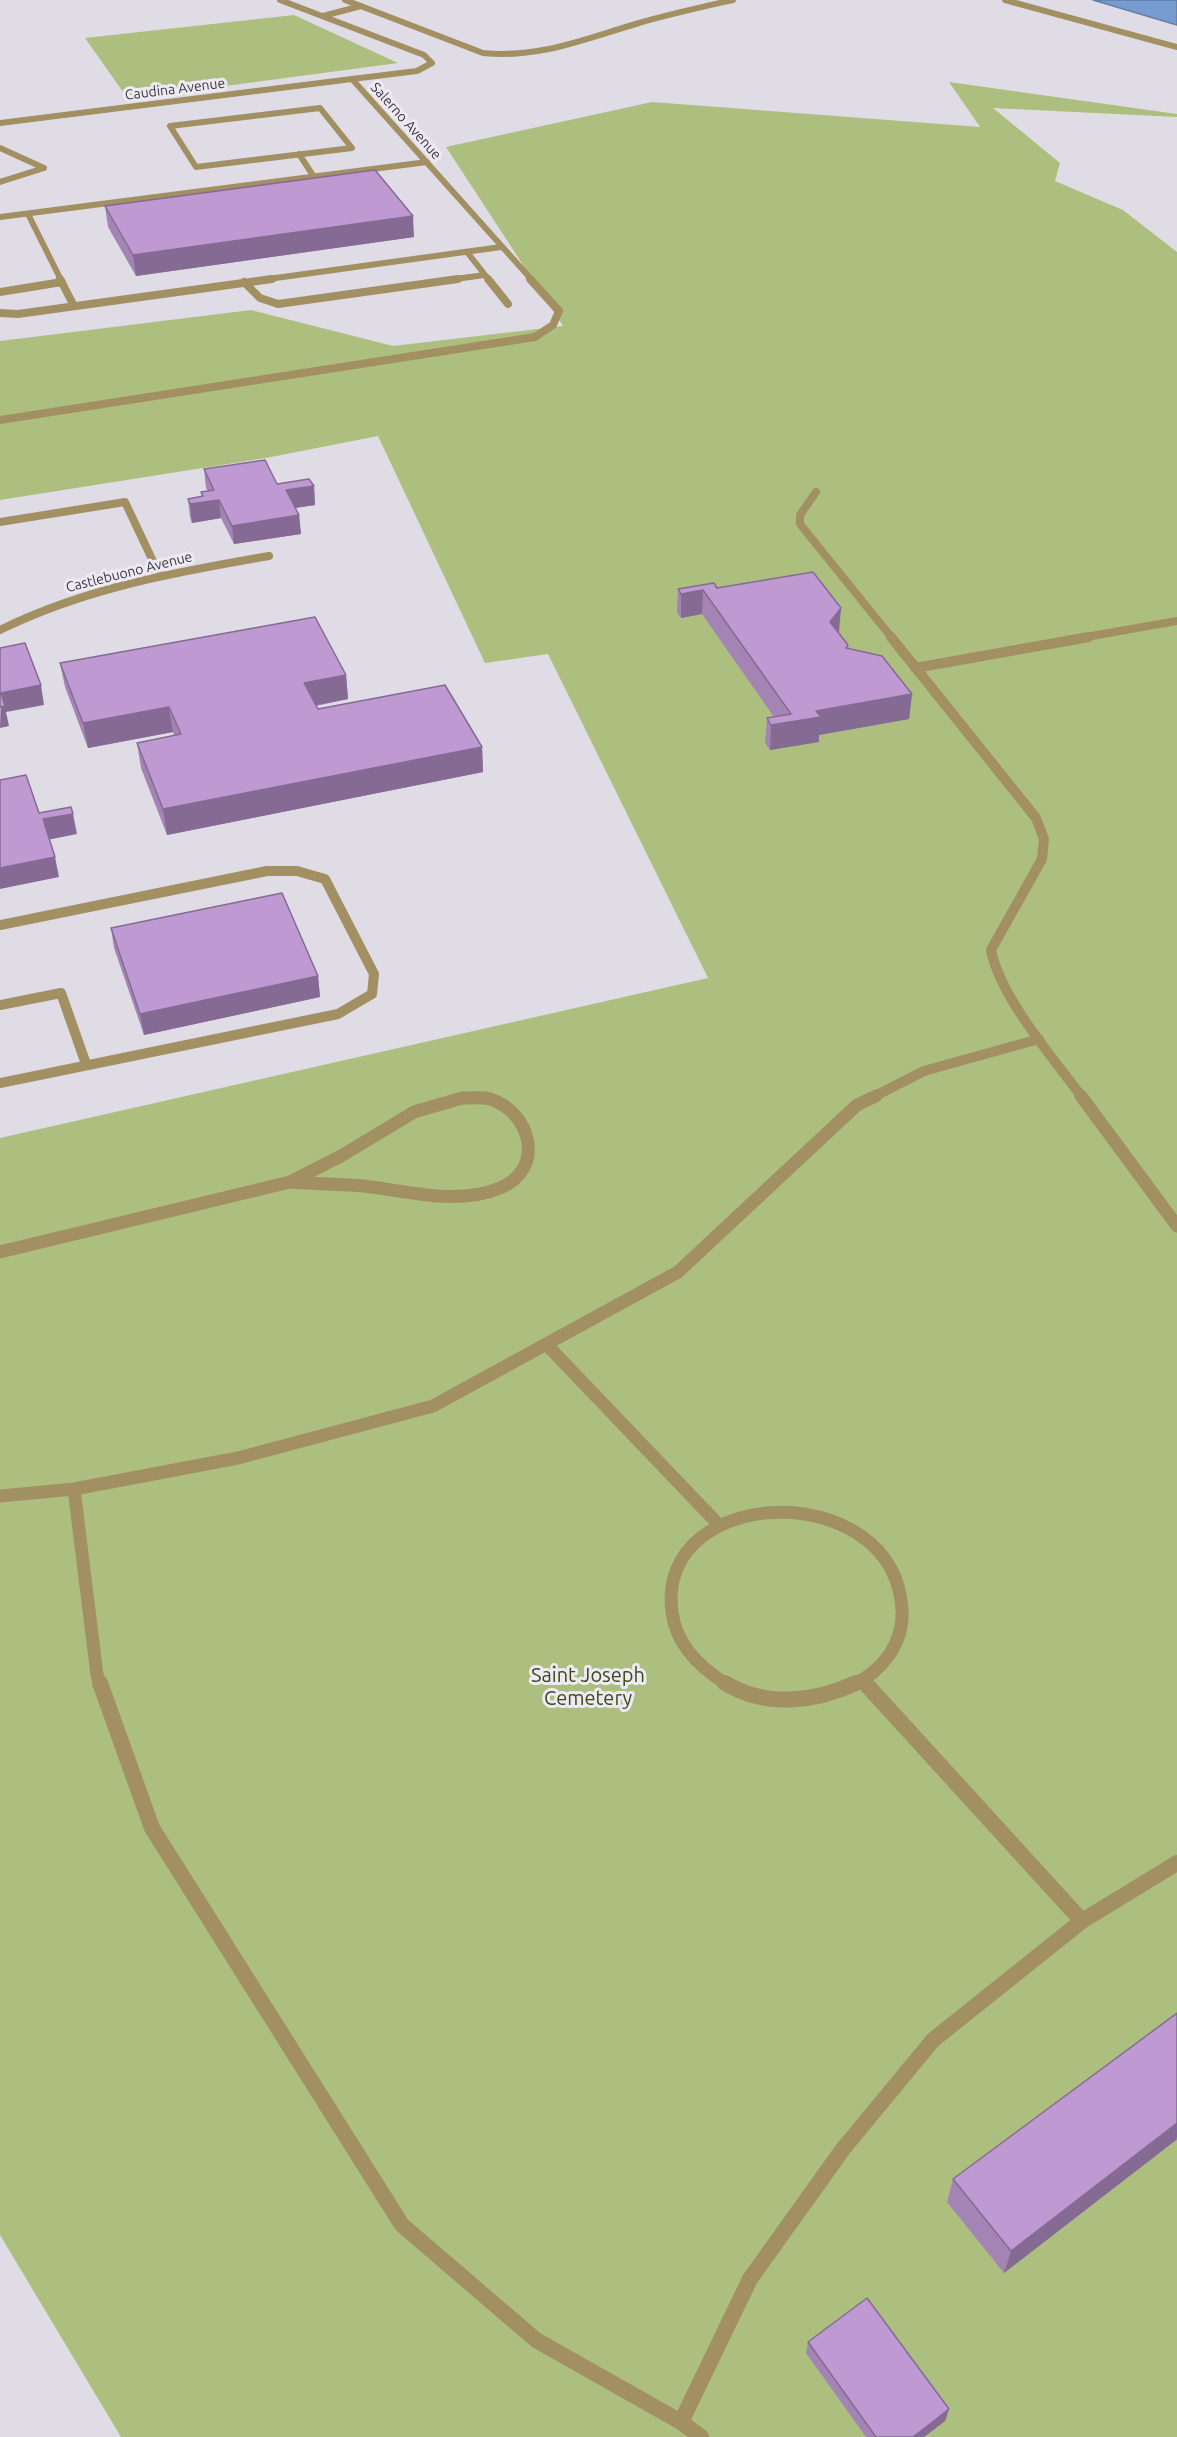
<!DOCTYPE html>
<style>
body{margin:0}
canvas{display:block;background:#dfdce6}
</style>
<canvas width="1177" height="2437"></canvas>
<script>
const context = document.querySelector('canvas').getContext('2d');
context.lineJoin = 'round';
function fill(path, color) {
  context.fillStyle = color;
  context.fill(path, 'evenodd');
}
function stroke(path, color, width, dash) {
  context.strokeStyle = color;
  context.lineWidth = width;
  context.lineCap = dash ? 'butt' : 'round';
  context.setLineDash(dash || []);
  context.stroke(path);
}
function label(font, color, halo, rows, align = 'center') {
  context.font = font + ' Ubuntu,sans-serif';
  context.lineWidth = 6;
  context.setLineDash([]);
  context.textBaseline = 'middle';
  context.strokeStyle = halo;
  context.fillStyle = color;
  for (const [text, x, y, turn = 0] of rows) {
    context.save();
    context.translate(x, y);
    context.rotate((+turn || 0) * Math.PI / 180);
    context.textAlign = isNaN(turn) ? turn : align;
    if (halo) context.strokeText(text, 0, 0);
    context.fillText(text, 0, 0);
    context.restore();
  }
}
fill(new Path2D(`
 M294 15 398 63 128 99 85 38Z
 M949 82 1177 114V117L993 108 1060 163 1055 181 1123 210 1177 252V2437H121L0 2235V1138L708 978 548 654 485 663 378 436 266 458 0 500V341L251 310 393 346 563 326 446 147 652 102 980 127Z`), '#adbf7f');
const water = new Path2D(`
 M1093 0H1177V25Z`);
fill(water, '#769cd1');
stroke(water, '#647ea4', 1.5);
stroke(new Path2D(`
 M280 0 424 55 432 63 417 71 352 79
 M345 0 483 53C539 59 587 38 639 23 670 14 702 7 733 0
 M323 16 361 6
 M320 108 352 148 196 167 170 126Z
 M0 148 44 168 0 182
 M299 154 314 177
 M28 214 61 280
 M0 217 427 162
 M467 252 489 280
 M261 280 501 247
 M447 280 485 275`), '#a39062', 6);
stroke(new Path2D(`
 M60 279 74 306
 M488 279 508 304
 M244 282 260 298 278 304 458 279
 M0 292 62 282
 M0 313 18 314 272 279
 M0 420 535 337 553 325 559 311
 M0 522 125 502 160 576
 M0 630C85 588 176 572 269 556`), '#a39062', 8);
stroke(new Path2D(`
 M0 925 267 871H297L325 879 374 974 372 994 338 1014 0 1083
 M0 1005 61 993 86 1064`), '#a39062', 10);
stroke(new Path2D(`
 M462 1098C471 1098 481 1097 490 1099 531 1112 546 1169 500 1188 457 1206 408 1191 364 1186 339 1184 314 1184 290 1182L341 1156 414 1112Z
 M0 1252 290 1182`), '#a39062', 13);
stroke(new Path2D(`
 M1005 0 1177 47
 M0 123 352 79 532 280`), '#a39062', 6);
stroke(new Path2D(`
 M530 279 559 311
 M816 492 800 515V524L892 638
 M1080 638 1177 621`), '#a39062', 8);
stroke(new Path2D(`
 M891 637 1036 818 1044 839 1042 859 991 950C1000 997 1053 1058 1082 1097
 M915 668 1089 637
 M873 1097 924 1071 1039 1039`), '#a39062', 10);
stroke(new Path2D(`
 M1081 1096 1177 1226
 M547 1345 719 1525
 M74 1489 97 1675 101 1685
 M0 1496 74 1489 238 1458 433 1406 678 1272 857 1105 876 1096
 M863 1681 866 1685
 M728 1685C700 1668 676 1645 672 1612 655 1483 895 1476 902 1610 904 1643 882 1672 852 1685`), '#a39062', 13);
stroke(new Path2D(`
 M100 1683 152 1828 402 2225 536 2340 681 2422 701 2437
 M725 1683C766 1708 815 1702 856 1683
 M865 1683 1082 1921
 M681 2422 750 2279 843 2149 933 2040 1082 1921 1177 1863`), '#a39062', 16);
fill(new Path2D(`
 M105 206 414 237 136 276 108 227Z
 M204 469 277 484 314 486 315 505 295 508 299 515 301 534 234 544 221 518 192 523 190 517 188 499 202 497 201 492 208 491 206 488Z
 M717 588 841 608 838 633 848 645V648L912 694 909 719 819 735V742L770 750 765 743 767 718 774 717 702 614 681 618 677 613 678 589Z
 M60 663 346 675 348 699 316 706 318 709 482 747 483 772 167 835 141 768 137 743 174 736 173 732 88 748 65 687Z
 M111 928 318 976 320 997 144 1035 114 948Z
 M1177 2013V2141L1176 2140 1004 2273 947 2202 953 2179Z
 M808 2342 949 2409 945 2421 924 2437H866L806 2353Z`), '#a384b5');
fill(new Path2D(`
 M413 216 414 237 136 276 133 255Z
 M314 486 315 505 288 509 286 490Z
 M219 500 221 518 192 523 190 504Z
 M299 515 301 534 234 544 232 526Z
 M703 590 702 614 681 618V594Z
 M841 608 839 632 828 647 830 622Z
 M346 675 348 699 306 707 304 683Z
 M41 685 44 705 6 712 9 726 0 728 1 693Z
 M912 694 909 719 819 735V742L770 750 771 725 816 711Z
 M169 707 173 732 88 748 83 723Z
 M482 747 483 772 167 835 163 809Z
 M73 814 77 834 47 840 43 819Z
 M55 857 59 877 0 889V868Z
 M318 976 320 997 144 1035 140 1014Z
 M1177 2123V2137L1176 2140 1004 2273 1011 2251Z
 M949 2409 945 2421 924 2437H913Z`), '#856b93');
const building = new Path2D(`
 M375 170 413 216 133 255 105 206Z
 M265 460 277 484 309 479 314 486 286 490 299 515 232 526 219 500 190 504 188 499 203 496 201 492 214 490 204 469Z
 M813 572 841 608 830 622 848 645 846 648 882 656 912 694 816 711 821 717 771 725 767 718 791 714 703 590 681 594 678 589 714 583 717 588Z
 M315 617 346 675 304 683 318 709 445 685 482 747 163 809 137 743 181 734 169 707 83 723 60 663Z
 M25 643 41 685 1 693 5 706 0 707V648Z
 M26 775 39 813 71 807 73 814 43 819 55 857 0 868V780Z
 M282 893 318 976 140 1014 111 928Z
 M1177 2013V2123L1011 2251 953 2179Z
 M867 2298 949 2409 913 2437H876L808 2342Z`);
fill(building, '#be99d2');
stroke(building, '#856b93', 1.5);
label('14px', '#3a383c', '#edeaf3', [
 ["Caudina Avenue",175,89,-7],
 ["Salerno Avenue",406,121,48],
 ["Castlebuono Avenue",129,572,-14]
]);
label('20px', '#3d4819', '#edeaf3', [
 ["Saint Joseph",588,1675],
 ["Cemetery",588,1698]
]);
</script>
